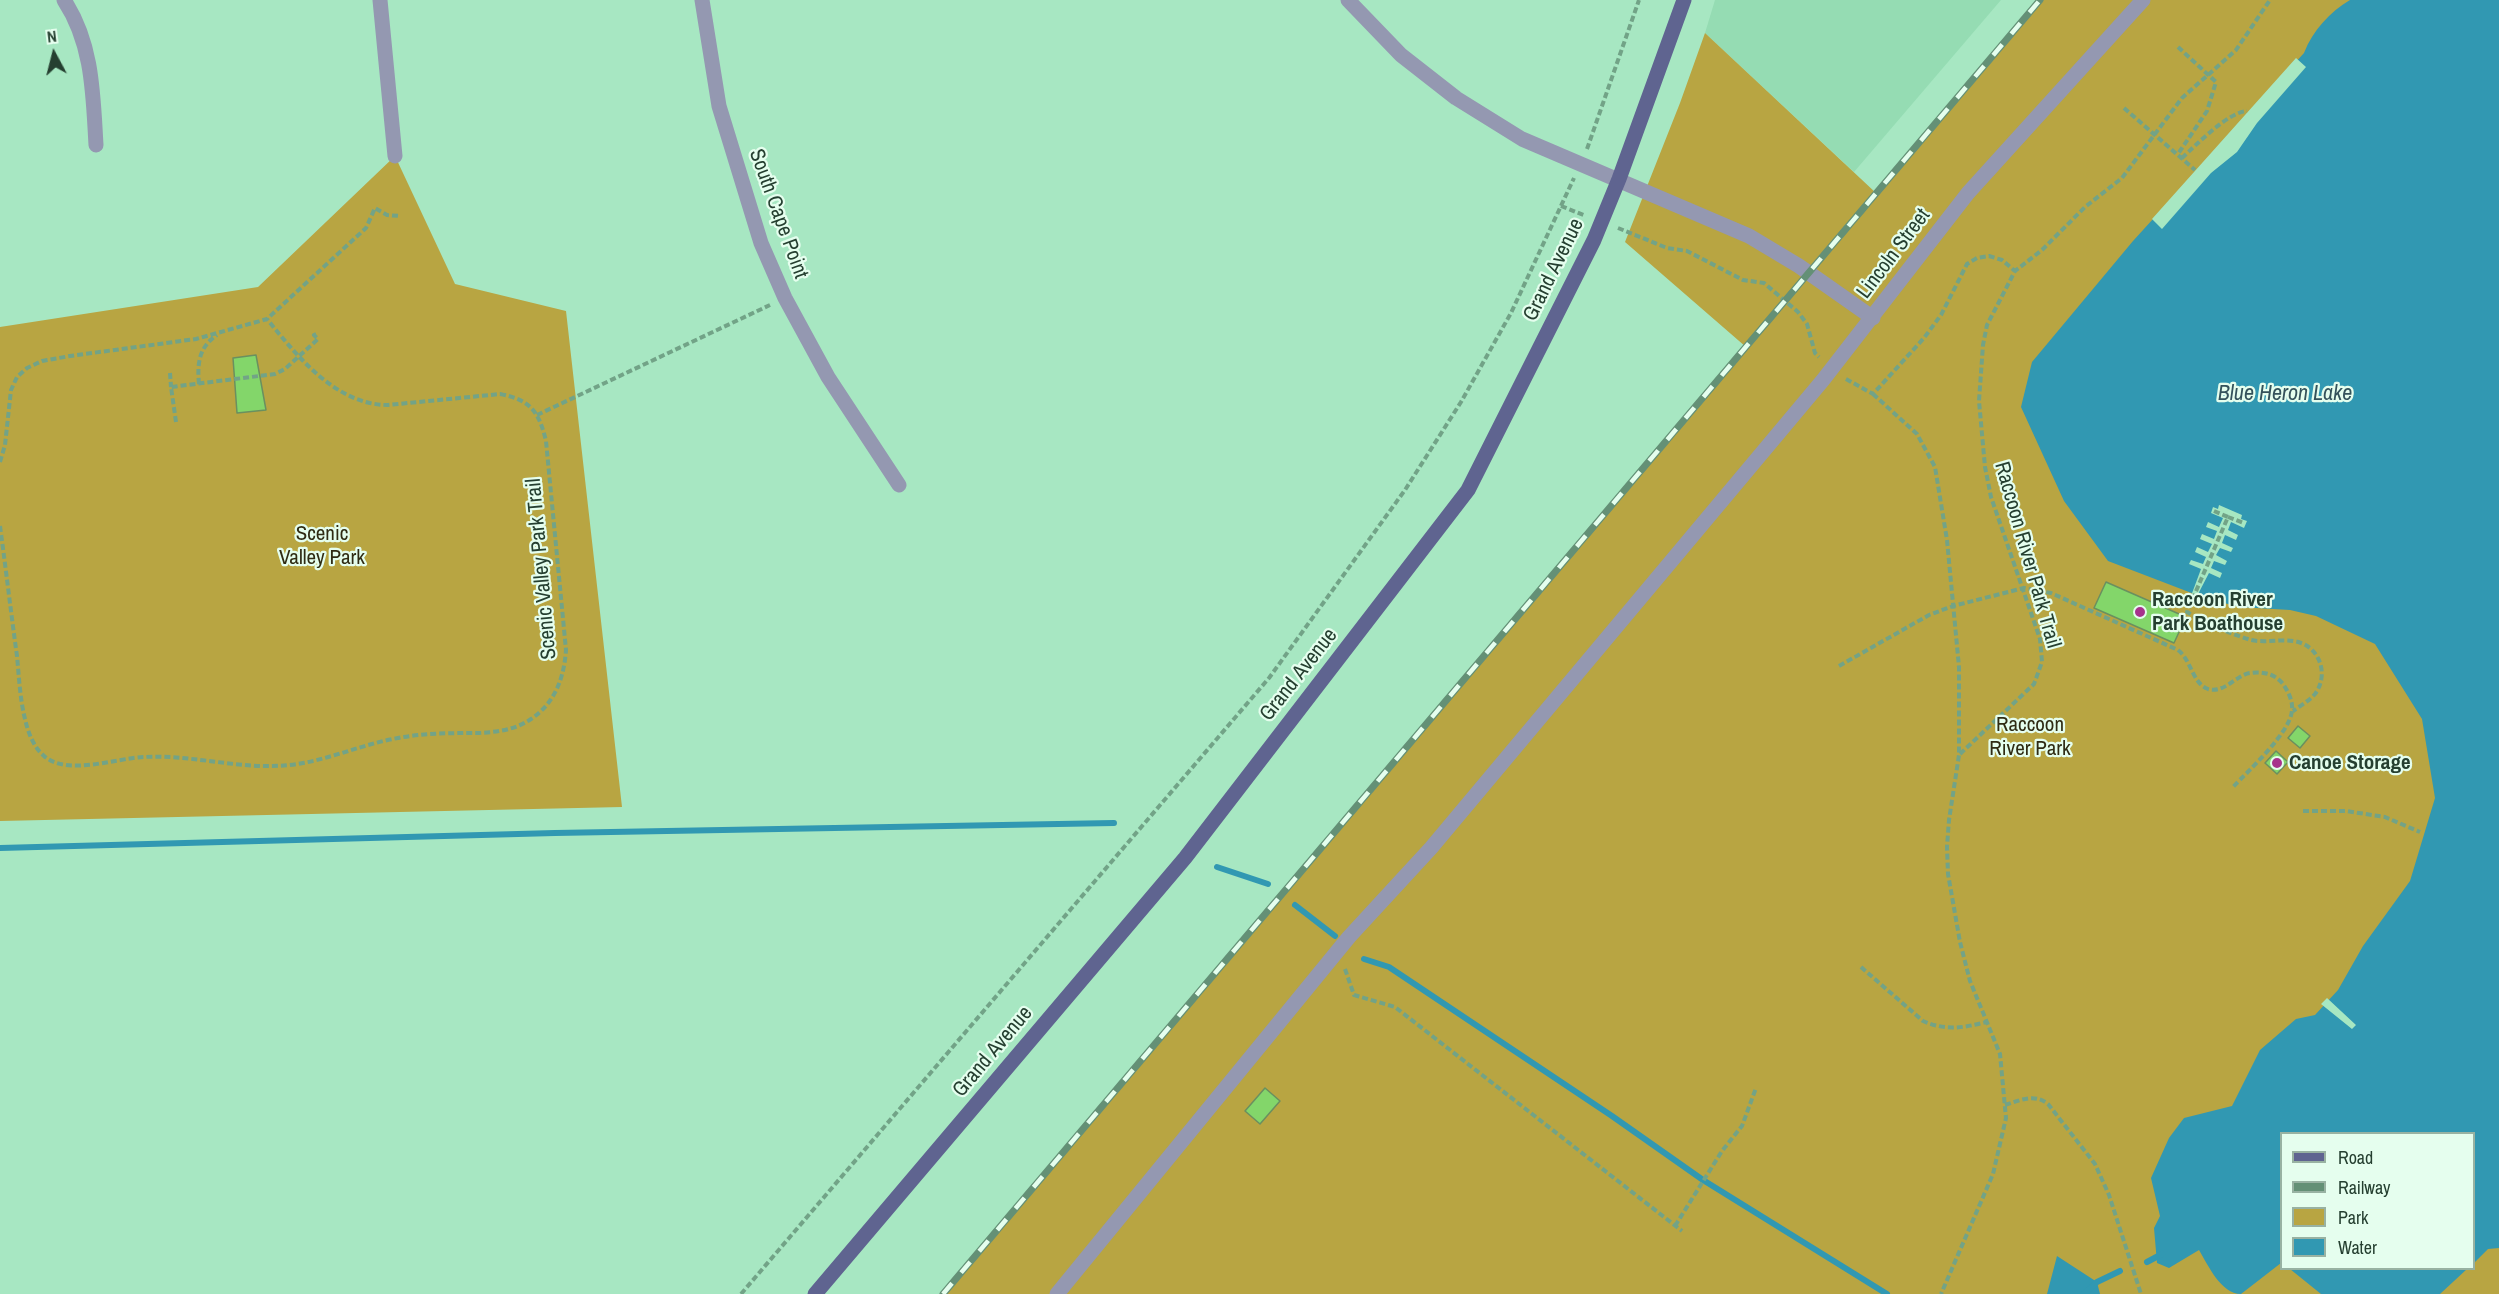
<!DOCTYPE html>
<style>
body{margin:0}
#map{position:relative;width:2499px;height:1294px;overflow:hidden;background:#a7e7c2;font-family:"Archivo Narrow",sans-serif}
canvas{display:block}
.legend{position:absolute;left:2280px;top:1132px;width:195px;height:138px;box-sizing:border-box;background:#e5feee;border:2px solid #98b2a2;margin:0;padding:8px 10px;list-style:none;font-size:18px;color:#253f30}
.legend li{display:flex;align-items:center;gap:12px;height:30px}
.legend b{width:30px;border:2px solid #98b2a2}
.north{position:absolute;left:24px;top:24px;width:60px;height:60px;-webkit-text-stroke:4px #e5feee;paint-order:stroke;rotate:353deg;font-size:16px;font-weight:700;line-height:24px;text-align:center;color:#253f30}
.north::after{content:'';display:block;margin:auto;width:21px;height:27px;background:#253f30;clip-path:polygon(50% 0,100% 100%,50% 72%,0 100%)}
</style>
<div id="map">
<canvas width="2499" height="1294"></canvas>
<ul class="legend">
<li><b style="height:8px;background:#5f6490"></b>Road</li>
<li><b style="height:8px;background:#649076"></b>Railway</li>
<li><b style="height:16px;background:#b8a542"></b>Park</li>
<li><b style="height:16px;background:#3198b2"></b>Water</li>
</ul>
<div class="north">N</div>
</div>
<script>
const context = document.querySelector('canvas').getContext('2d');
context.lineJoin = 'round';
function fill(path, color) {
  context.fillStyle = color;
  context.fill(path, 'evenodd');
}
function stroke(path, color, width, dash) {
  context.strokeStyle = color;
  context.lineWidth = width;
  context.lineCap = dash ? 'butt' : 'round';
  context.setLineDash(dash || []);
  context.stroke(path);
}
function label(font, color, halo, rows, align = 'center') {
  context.font = font + ' "Archivo Narrow",sans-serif';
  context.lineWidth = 4.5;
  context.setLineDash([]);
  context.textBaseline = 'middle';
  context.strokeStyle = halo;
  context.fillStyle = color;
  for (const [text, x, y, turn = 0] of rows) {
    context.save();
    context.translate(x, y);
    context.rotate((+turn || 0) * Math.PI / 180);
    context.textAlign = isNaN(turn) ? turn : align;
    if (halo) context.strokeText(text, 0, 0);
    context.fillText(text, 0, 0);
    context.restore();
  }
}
fill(new Path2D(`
 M1715 0H2001L1854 172 1705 33Z`), '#95dcb3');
fill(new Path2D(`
 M2040 0H2499V1294H943L1746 347 1625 242 1680 103 1705 33 1876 193ZM2282 1134H2474V1268H2282Z
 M395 156 455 284 566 311 622 807 0 821V327L258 287Z`), '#b8a542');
fill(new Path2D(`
 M2350 0H2499V1248L2488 1249 2474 1263V1134H2282L2281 1263 2241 1294C2221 1294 2208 1265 2199 1250L2169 1268 2157 1263 2154 1228 2160 1216 2151 1178 2169 1138 2184 1118 2232 1106 2260 1050 2296 1019 2315 1015 2338 990 2363 946 2410 881 2435 798 2422 719 2375 644 2316 616 2290 610 2239 607 2202 597 2108 561 2064 501 2021 407 2032 362 2133 241 2304 53C2313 30 2330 12 2350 0Z
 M2057 1256 2097 1282 2100 1294H2047Z
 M2290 1269H2467L2440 1294H2321Z`), '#3198b2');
fill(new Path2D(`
 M2296 58 2306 67 2257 123 2237 152 2211 173 2162 229 2152 219Z
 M2219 505 2242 515 2241 519 2247 521 2244 528 2231 522 2228 530 2238 535 2236 540 2225 535 2222 543 2233 548 2231 552 2220 548 2216 555 2227 561 2225 565 2214 561 2211 568 2222 573 2220 578 2209 573 2196 598 2191 596 2201 569 2189 564 2191 560 2203 564 2206 557 2195 552 2197 547 2208 552 2212 544 2200 539 2202 534 2214 539 2217 531 2206 527 2208 522 2219 527 2223 518 2211 513 2213 507 2218 509Z
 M2327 998 2356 1025 2352 1029 2321 1004Z`), '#a7e7c2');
stroke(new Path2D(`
 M0 848 555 833 1114 823
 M1217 867 1268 884
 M1295 905 1335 936
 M1364 959 1389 967 1612 1116 1703 1180 1887 1294
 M2147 1262 2162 1254
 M2084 1294 2097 1282 2120 1271`), '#3198b2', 6);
const building = new Path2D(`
 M256 355 266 410 237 413 233 358Z
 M2106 582 2186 617 2174 643 2094 608Z
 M2298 726 2310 736 2300 748 2288 738Z
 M2276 751 2288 762 2277 774 2265 763Z
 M1265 1088 1280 1101 1260 1124 1245 1111Z`);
fill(building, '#83d66a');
stroke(building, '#6a905f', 1.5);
stroke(new Path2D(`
 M2178 47 2216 82 2207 111 2178 154
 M2124 108 2195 170
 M1587 149 1639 0
 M2182 158C2196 145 2228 112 2247 111
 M1561 206 1586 216
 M1618 228 1667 248 1687 251 1743 280 1764 283 1798 312 1807 324 1815 353 1819 357
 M170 373 171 387
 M1846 379 1873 394 1924 338 1941 315 1967 264 1977 258 1989 256 2002 260 2015 271
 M199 384C197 363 199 347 217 335
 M1873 394 1917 434 1935 467 1947 540 1959 667V755L1949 820 1947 847 1948 874 1960 942 1970 981 2000 1054 2006 1118 1993 1174 1941 1294
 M537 415 770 305
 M176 422 171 387 275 374 285 369 318 339 314 335 318 333
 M0 462 5 445 11 390 17 377 27 368 42 361 70 356 196 339 267 319 366 228 375 208 387 215 400 216
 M2214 511 2228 517 2187 612C2207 623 2230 634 2251 640 2265 643 2280 639 2293 641 2319 644 2330 674 2315 694 2309 701 2300 706 2293 711
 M2228 517 2244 523
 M0 526C6 570 11 613 17 656 19 677 20 699 25 719 28 732 33 746 43 755 65 777 116 758 144 757 195 754 245 772 297 764 331 759 363 744 398 738 424 733 452 733 479 733 497 732 515 730 531 719 555 703 564 678 566 650L546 441C539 412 531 400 500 394L388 405C336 405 297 356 267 319
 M1839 666 1929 615 1953 606 2024 588 2051 593 2178 650C2192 661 2192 683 2208 689 2224 694 2236 675 2250 673 2263 671 2275 674 2283 684 2288 691 2293 701 2292 710 2291 732 2249 770 2233 787
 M1960 754 2034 684 2042 662 2040 639 1991 497 1985 467 1979 401 1983 345 1987 325 2015 271 2042 250 2085 207 2122 178 2182 98 2236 50 2270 0
 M2303 811H2346L2385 817 2420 832
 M1861 967 1923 1021C1946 1031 1963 1028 1986 1022
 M1345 969 1354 995 1395 1007 1682 1231
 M2005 1105C2021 1100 2034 1093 2048 1104L2095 1164 2109 1195 2141 1294
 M1675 1226 1722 1151 1742 1126 1756 1088
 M741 1294 1269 678 1405 490 1461 402 1511 313 1574 178`), '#72a387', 4, [6, 3]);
stroke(new Path2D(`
 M64 0C93 44 93 95 96 145
 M380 0 395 156
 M702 0 719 106 761 243 785 298 828 377 899 485
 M1348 0 1401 55 1456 98 1522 139 1749 236 1799 266 1873 318
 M1057 1294 1349 937 1431 848 1823 380 1968 193 2143 0`), '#9498b1', 15);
stroke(new Path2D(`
 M815 1294 1185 858 1468 490 1594 240 1619 179 1684 0`), '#5f6490', 15);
const rail = new Path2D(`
 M943 1294 2040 0`);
stroke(rail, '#649076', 7);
stroke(rail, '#e5feee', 4.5, [14]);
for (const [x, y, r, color] of [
 [2140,612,6,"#a7338c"],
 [2277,763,6,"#a7338c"]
]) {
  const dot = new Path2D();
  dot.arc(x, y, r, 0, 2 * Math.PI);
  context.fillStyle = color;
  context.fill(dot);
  stroke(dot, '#e5feee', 2);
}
label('21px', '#253f30', '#e5feee', [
 ["South Cape Point",778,214,70],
 ["Lincoln Street",1894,254,-53],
 ["Grand Avenue",1554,270,-64],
 ["Raccoon River Park Trail",2027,555,74],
 ["Scenic Valley Park Trail",542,569,-95],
 ["Grand Avenue",1299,675,-52],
 ["Grand Avenue",993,1052,-50]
]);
label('21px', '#2f2b13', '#e5feee', [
 ["Scenic",322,534],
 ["Valley Park",322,558],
 ["Raccoon",2030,725],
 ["River Park",2030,749]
]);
label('bold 21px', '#253f30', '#e5feee', [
 ["Raccoon River",2152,600],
 ["Park Boathouse",2152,624],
 ["Canoe Storage",2289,763]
], 'left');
label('italic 22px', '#34525b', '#e5feee', [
 ["Blue Heron Lake",2285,394]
]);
</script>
